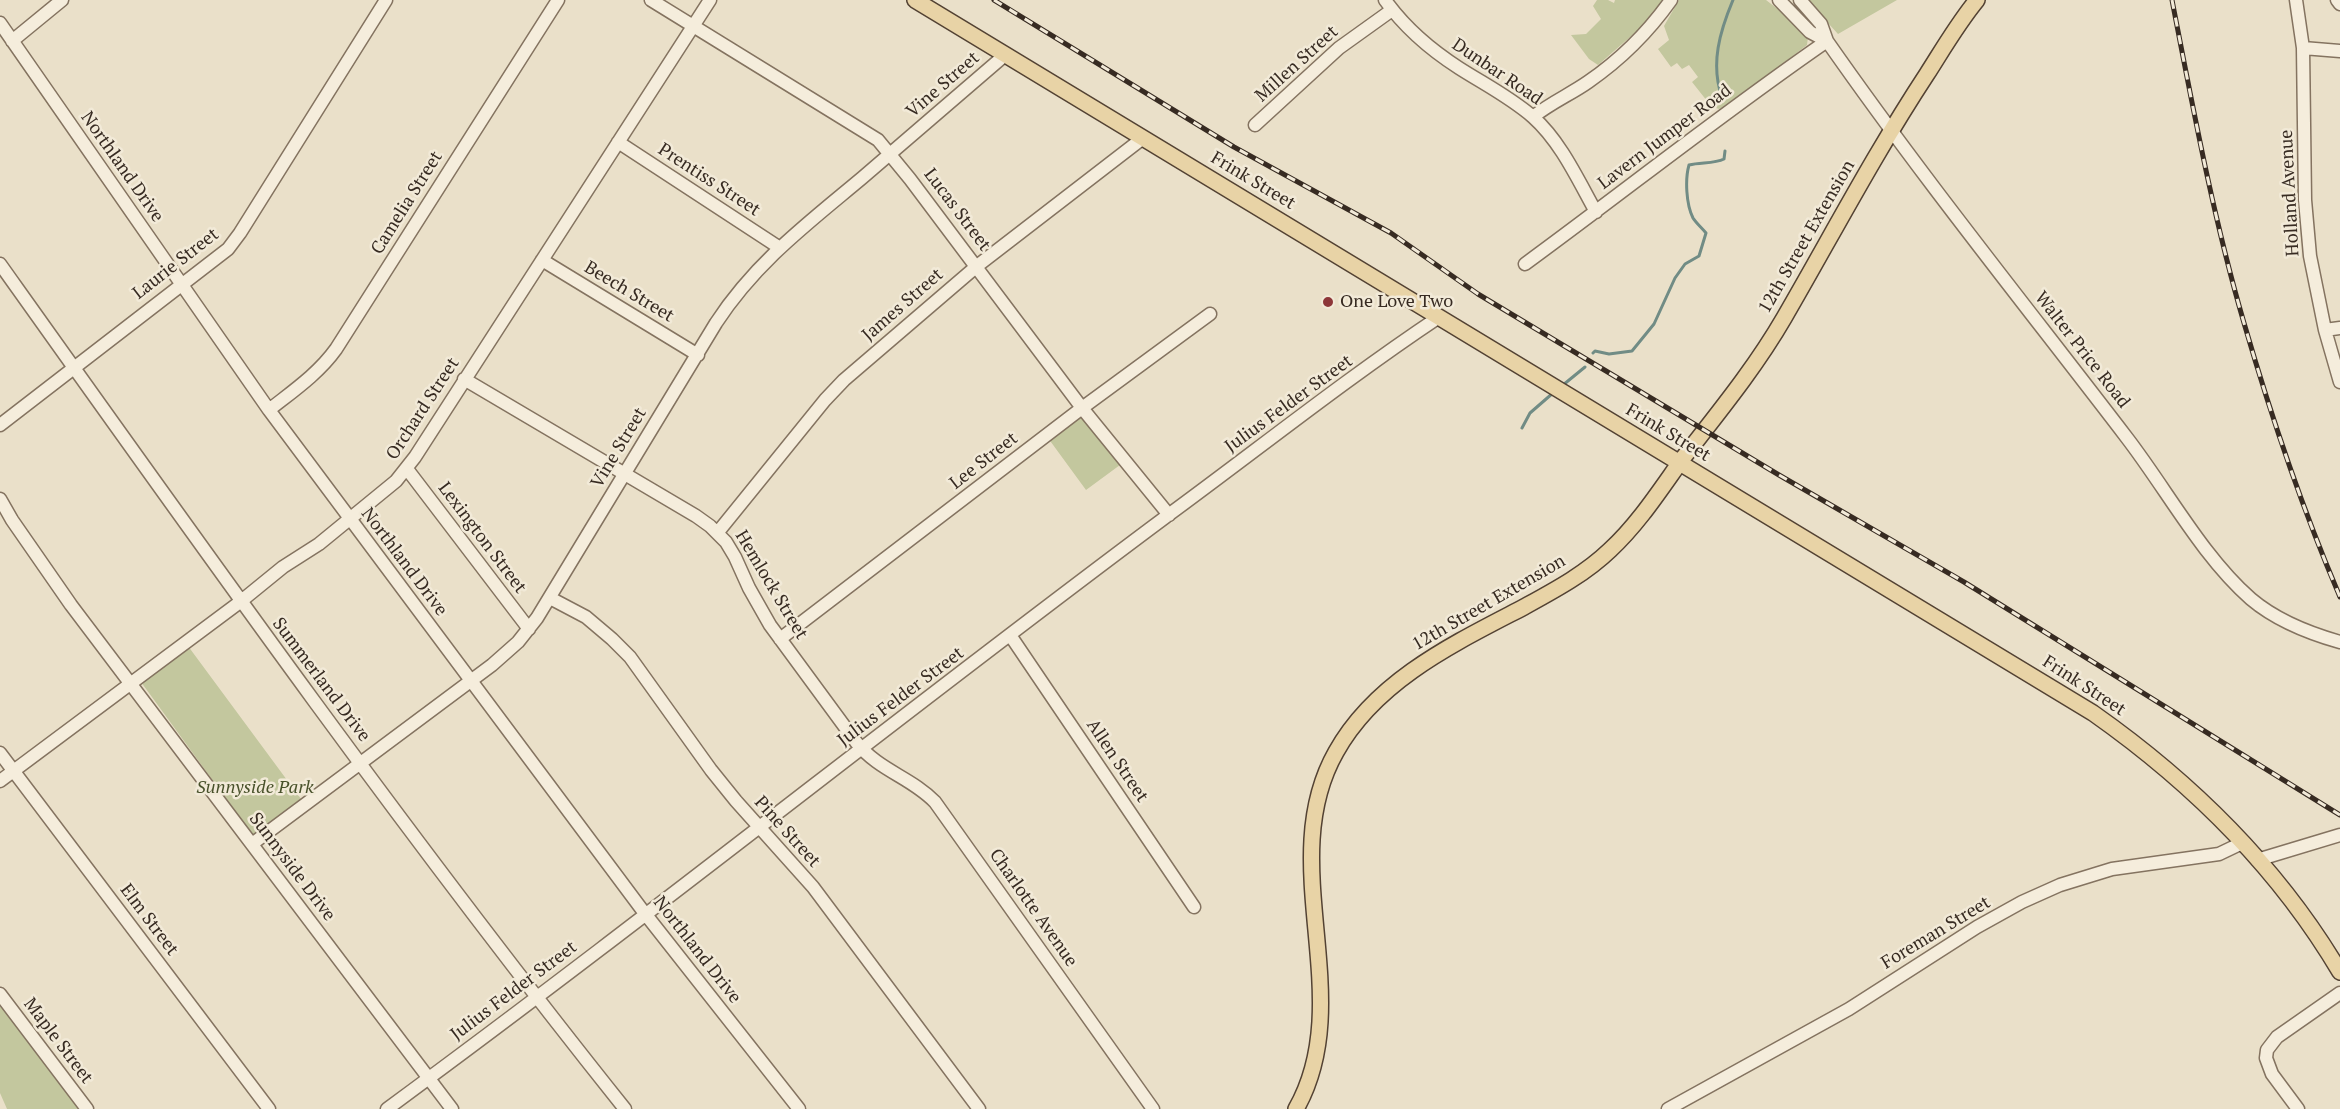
<!DOCTYPE html>
<style>
body{margin:0}
canvas{display:block;background:#eae0c9}
</style>
<canvas width="2340" height="1109"></canvas>
<script>
const context = document.querySelector('canvas').getContext('2d');
context.lineJoin = 'round';
function fill(path, color) {
  context.fillStyle = color;
  context.fill(path, 'evenodd');
}
function stroke(path, color, width, dash) {
  context.strokeStyle = color;
  context.lineWidth = width;
  context.lineCap = dash ? 'butt' : 'round';
  context.setLineDash(dash || []);
  context.stroke(path);
}
function label(font, color, halo, rows, align = 'center') {
  context.font = font + ' "PT Serif",serif';
  context.lineWidth = 5;
  context.setLineDash([]);
  context.textBaseline = 'middle';
  context.strokeStyle = halo;
  context.fillStyle = color;
  for (const [text, x, y, turn = 0] of rows) {
    context.save();
    context.translate(x, y);
    context.rotate((+turn || 0) * Math.PI / 180);
    context.textAlign = isNaN(turn) ? turn : align;
    if (halo) context.strokeText(text, 0, 0);
    context.fillText(text, 0, 0);
    context.restore();
  }
}
fill(new Path2D(`
 M1597 0H1608L1614 3 1615 0H1664L1645 24 1598 65 1589 59 1571 35 1586 34 1601 19 1593 6Z
 M1679 0H1766L1802 28 1808 37 1807 45 1729 105 1719 109 1711 106 1692 82 1698 77 1689 65 1682 69 1677 63 1671 67 1658 49 1669 40 1664 26Z
 M1807 0H1897L1838 34Z
 M1082 413 1120 465 1086 490 1048 438Z
 M188 646 301 799 254 837 141 682Z
 M0 1000 82 1109H7L0 1093Z`), '#c3c79e');
stroke(new Path2D(`
 M1722 97C1710 64 1720 31 1733 0
 M1593 353 1595 351 1609 354 1632 351 1654 324 1675 278 1685 264 1699 256 1706 233C1702 228 1696 223 1693 218 1686 204 1685 179 1689 165 1701 162 1714 164 1724 159L1725 151
 M1563 385 1585 367
 M1522 428 1530 413 1553 393`), '#718c85', 3);
const minor = new Path2D(`
 M651 0 878 140 910 179 1082 408 1169 515
 M1385 0C1405 28 1431 50 1459 68 1484 84 1510 97 1533 117 1561 142 1578 180 1596 212
 M1779 0 1810 32 1827 41
 M1800 0 1821 24 1827 41C1922 177 2026 306 2127 438 2167 490 2202 556 2251 599 2277 621 2308 633 2340 642
 M2296 0 2303 48 2305 200 2310 256 2325 330 2340 382
 M2337 0 2340 4
 M0 23 269 410 643 911 799 1109
 M12 41 62 0
 M2303 48 2340 51
 M1533 117C1550 103 1571 94 1588 82 1620 60 1649 31 1671 0
 M1255 125 1339 48 1392 10
 M618 142 780 248
 M542 260 698 355
 M0 264C203 549 406 835 625 1109
 M1525 264C1626 190 1724 112 1827 41
 M2325 330 2340 328
 M464 379 696 516 710 526 726 542 735 557 749 588 770 625 856 742C879 771 911 777 935 802L1153 1109
 M269 410C293 391 318 374 336 349L558 0
 M0 425 228 249 240 233 386 0
 M407 469 529 629
 M0 499 12 520 71 605 452 1109
 M718 532 825 400 844 380 977 266 1143 138
 M550 598 586 617 612 639 630 657 711 770 736 801 813 887 979 1109
 M1010 635 1194 907
 M780 639 1082 408 1210 314
 M0 753 269 1109
 M0 781 240 602 283 567 319 544 396 481 415 457 710 0
 M252 844 492 665 518 642 537 618 716 323C756 262 807 224 862 178 910 137 957 96 1005 55
 M2257 860 2340 835
 M0 994 87 1109
 M387 1109C650 916 905 711 1167 516 1257 450 1346 379 1439 317
 M1668 1109 1849 1009 1977 927 2022 902 2060 885 2112 869 2219 854 2242 843
 M2298 1109 2272 1074 2266 1058 2267 1050 2277 1037 2340 993`);
const major = new Path2D(`
 M915 0 2093 713C2191 782 2279 869 2340 972
 M1296 1109C1359 998 1273 863 1336 752 1376 680 1455 643 1524 607 1555 590 1585 574 1610 550 1639 523 1660 490 1683 458 1718 413 1755 368 1784 318 1831 237 1875 153 1927 74 1943 49 1958 23 1977 0`);
stroke(minor, '#847360', 15);
stroke(major, '#534233', 18);
stroke(minor, '#f5eddc', 12);
stroke(major, '#e8d3a6', 15);
const rail = new Path2D(`
 M994 0 1234 147 1391 233 1478 294 1779 475 1964 582 2340 815
 M2172 0C2193 108 2213 217 2244 323 2271 416 2302 508 2340 597`);
stroke(rail, '#372b22', 5);
stroke(rail, '#f2ead8', 3, [9]);
for (const [x, y, r, color] of [
 [1328,302,6,"#8d3638"]
]) {
  const dot = new Path2D();
  dot.arc(x, y, r, 0, 2 * Math.PI);
  context.fillStyle = color;
  context.fill(dot);
  stroke(dot, '#f2ead8', 2);
}
label('18px', '#372b22', '#f2ead8', [
 ["Millen Street",1297,64,-42],
 ["Dunbar Road",1497,72,34],
 ["Vine Street",943,85,-41],
 ["Lavern Jumper Road",1665,137,-37],
 ["Northland Drive",122,167,55],
 ["Prentiss Street",709,180,33],
 ["Frink Street",1253,181,31],
 ["Holland Avenue",2290,193,-93],
 ["Camelia Street",407,203,-58],
 ["Lucas Street",957,210,53],
 ["12th Street Extension",1807,237,-60],
 ["Laurie Street",176,264,-38],
 ["Beech Street",629,292,31],
 ["James Street",903,305,-41],
 ["Walter Price Road",2082,350,52],
 ["Julius Felder Street",1289,404,-36],
 ["Orchard Street",423,409,-57],
 ["Frink Street",1668,433,31],
 ["Vine Street",619,448,-59],
 ["Lee Street",984,461,-38],
 ["Lexington Street",482,538,53],
 ["Northland Drive",404,562,53],
 ["Hemlock Street",771,585,59],
 ["12th Street Extension",1489,603,-30],
 ["Summerland Drive",321,680,53],
 ["Frink Street",2084,686,33],
 ["Julius Felder Street",901,697,-37],
 ["Allen Street",1117,761,56],
 ["Pine Street",787,832,48],
 ["Sunnyside Drive",292,867,53],
 ["Charlotte Avenue",1033,908,55],
 ["Elm Street",149,920,53],
 ["Foreman Street",1936,933,-31],
 ["Northland Drive",697,950,52],
 ["Julius Felder Street",514,991,-37],
 ["Maple Street",58,1041,53]
]);
label('18px', '#372b22', '#f2ead8', [
 ["One Love Two",1340,302]
], 'left');
label('italic 18px', '#48512a', '#f2ead8', [
 ["Sunnyside Park",255,788]
]);
</script>
